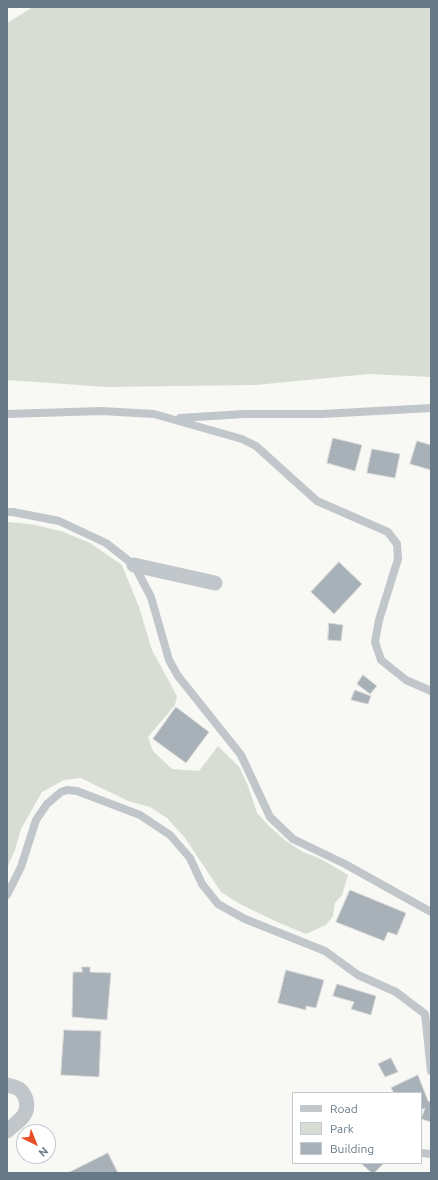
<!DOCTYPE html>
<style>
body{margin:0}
#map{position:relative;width:438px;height:1180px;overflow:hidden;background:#f8f8f5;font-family:Ubuntu,sans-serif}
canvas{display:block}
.frame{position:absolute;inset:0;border:8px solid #677987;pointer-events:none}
.legend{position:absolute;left:292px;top:1092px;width:130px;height:72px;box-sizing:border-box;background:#fff;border:1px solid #c2c9cf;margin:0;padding:5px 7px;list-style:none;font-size:12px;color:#677987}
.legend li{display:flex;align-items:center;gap:8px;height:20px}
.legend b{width:20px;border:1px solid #c2c9cf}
.north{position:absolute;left:16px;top:1124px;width:40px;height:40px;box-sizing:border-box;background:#fff;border:1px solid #c2c9cf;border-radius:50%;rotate:137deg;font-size:11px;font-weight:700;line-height:16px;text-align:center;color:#677987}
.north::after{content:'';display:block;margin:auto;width:14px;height:18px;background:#e75027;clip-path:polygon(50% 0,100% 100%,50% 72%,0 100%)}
</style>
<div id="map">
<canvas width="438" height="1180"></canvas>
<div class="frame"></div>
<ul class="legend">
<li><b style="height:5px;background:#c1c6ca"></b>Road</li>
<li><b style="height:11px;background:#d8ddd4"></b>Park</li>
<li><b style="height:11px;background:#a8b1b7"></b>Building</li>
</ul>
<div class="north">N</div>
</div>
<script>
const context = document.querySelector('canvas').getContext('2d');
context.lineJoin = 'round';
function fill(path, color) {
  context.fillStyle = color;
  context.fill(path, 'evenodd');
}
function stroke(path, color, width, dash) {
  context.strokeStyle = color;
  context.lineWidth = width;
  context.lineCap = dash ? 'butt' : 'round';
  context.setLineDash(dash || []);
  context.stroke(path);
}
fill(new Path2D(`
 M33 7H431V377L369 374 256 385 107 387 7 380V23Z
 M7 522 30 524 61 531 90 543 122 565 139 607 152 650 177 696 175 705 148 737 153 751 172 769 199 771 218 746 240 768 248 786 257 813 270 827 286 841 303 852 321 859 348 875 342 895 335 903 333 916 326 925 306 934 277 922 240 904 221 892 185 838 167 818 150 807 128 801 81 778 64 780 42 792 21 829 15 850 7 868Z`), '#d8ddd4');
const building = new Path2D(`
 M333 438 362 445 355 471 327 463Z
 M417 441 431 445V470L410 464Z
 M372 449 400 454 395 478 367 473Z
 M339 562 362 584 334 614 311 592Z
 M329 623 343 625 341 641 328 640Z
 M363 675 377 686 370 694 357 684Z
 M355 690 371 696 368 704 351 700Z
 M176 707 209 732 186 763 153 739Z
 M350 890 406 913 397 935 388 932 384 941 336 922Z
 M82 967H90V972L111 973 107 1020 72 1017 73 972H82Z
 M286 970 324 980 316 1008 306 1006V1010L278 1003Z
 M337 984 376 996 371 1015 351 1009 354 1002 333 996Z
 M64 1030 101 1031 99 1077 61 1075Z
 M391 1058 398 1072 385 1077 378 1064Z
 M418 1075 428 1101 431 1102V1122L421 1119 425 1108 421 1110V1093H394L391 1088Z
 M108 1153 118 1173H68Z
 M361 1163H384L374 1173H372Z`);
fill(building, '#a8b1b7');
stroke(building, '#dadad8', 1);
stroke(new Path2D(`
 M7 414 101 411 154 414 242 439 256 446 317 501 388 532 397 544 398 559 379 620 375 642 381 660 406 680 431 691
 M180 418 244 414H322L431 408
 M7 512H13L59 521 106 543 134 565 151 597 169 660 178 676 241 755 270 817 293 839 345 864 431 912
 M7 895 21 867 36 820 47 804 61 792 67 790 77 791 140 815 170 835 190 858 202 884 218 904 245 919 325 951 358 975 396 992 425 1014 431 1071
 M421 1153 431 1154`), '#c1c6ca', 8);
stroke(new Path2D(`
 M134 565 215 583
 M7 1085C11 1086 16 1087 19 1089 27 1095 29 1107 24 1115 20 1121 12 1126 7 1131`), '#c1c6ca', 15);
</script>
